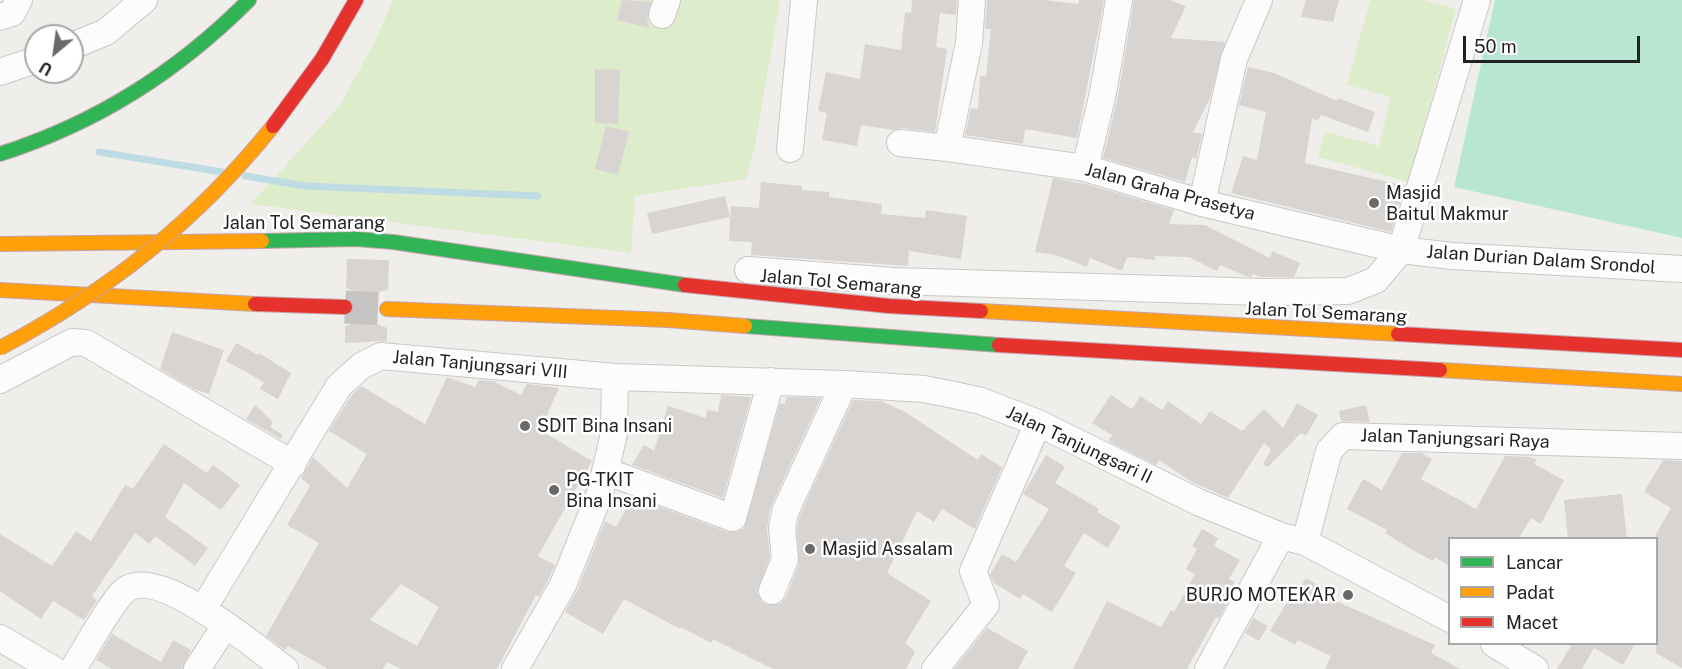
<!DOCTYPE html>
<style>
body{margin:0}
#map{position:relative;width:1682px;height:669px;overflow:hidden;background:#f0eeeb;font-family:"Public Sans",sans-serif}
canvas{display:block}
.legend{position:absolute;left:1448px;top:537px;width:210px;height:108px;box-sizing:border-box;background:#fff;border:2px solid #a7a7a7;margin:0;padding:8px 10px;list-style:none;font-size:18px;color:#222}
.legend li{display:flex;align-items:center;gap:12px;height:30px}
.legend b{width:30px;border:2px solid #a7a7a7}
.north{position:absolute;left:24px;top:24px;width:60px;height:60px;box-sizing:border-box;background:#fff;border:2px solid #a7a7a7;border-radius:50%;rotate:209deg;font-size:16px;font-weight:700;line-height:24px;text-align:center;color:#222}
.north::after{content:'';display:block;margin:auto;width:21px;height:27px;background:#6a6968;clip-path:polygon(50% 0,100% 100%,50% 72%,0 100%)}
.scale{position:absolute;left:1463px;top:36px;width:177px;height:27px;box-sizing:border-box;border:3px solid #222;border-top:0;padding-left:8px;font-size:18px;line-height:21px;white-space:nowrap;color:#222;-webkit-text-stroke:4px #fff;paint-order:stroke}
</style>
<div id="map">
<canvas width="1682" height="669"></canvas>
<ul class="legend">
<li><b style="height:8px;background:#30b455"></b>Lancar</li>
<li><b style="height:8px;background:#ff9f0a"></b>Padat</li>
<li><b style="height:8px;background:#e5322d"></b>Macet</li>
</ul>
<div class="north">U</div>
<div class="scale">50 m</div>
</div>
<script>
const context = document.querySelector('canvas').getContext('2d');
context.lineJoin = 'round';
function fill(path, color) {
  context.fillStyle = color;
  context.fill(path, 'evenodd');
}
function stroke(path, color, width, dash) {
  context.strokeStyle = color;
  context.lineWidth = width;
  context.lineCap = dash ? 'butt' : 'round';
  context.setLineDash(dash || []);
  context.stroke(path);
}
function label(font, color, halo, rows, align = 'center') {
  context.font = font + ' "Public Sans",sans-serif';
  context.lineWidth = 5;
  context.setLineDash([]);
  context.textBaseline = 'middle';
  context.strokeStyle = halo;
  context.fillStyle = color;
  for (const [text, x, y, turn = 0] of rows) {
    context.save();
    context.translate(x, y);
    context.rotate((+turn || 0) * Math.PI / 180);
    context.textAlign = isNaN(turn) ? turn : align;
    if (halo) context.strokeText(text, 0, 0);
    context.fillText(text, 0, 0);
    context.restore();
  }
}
fill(new Path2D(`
 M393 0H780L755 146 746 179 635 196 631 253 251 204 340 105 375 41Z
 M1370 0H1423L1456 9 1409 182 1318 157 1325 132 1379 146 1391 97 1347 85Z`), '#ddeccb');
fill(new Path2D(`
 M1495 0H1682V238L1454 187Z`), '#b7e6d2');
stroke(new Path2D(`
 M99 152 222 172
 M245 176 305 186 538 196`), '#bfdbe3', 7);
fill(new Path2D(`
 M622 0 651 2 647 17 649 28 617 20Z
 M912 0H957L956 15 940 13 936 47 947 49 935 132 902 128 893 130 861 125 857 146 822 140 827 113 818 111 826 72 860 79 865 44 901 50 905 12 911 13Z
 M987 0H1044L1078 4 1079 0H1104L1077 138 1025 129 1023 144 965 135 971 108 978 109 980 76H986L991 29H985Z
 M1134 0H1170L1186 6 1171 38 1225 42 1210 98 1193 132 1202 134 1196 159 1192 157 1185 182 1103 158 1118 96Z
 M1306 0H1339L1333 22 1301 17Z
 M1248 67 1274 73 1337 101 1338 98 1375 112 1368 132 1321 115 1318 121 1312 118 1305 163 1405 186 1391 232 1231 193 1243 156 1257 160 1266 112 1239 105Z
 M595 69 620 70 618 124 595 123Z
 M606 126 629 132 618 175 595 169Z
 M1053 178 1086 184 1174 210 1169 224 1205 225 1270 258 1272 251 1300 263 1294 277H1261L1253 274 1251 277 1246 276 1220 265 1217 271 1189 257 1155 256V260L1127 257 1122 271 1090 258 1087 267 1056 255 1035 252Z
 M761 182 802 186V190L829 192V197L882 204 881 214 925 218 926 210 967 216 961 259 909 251 908 266 751 255 752 242 729 241 731 206 759 208Z
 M725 196 730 217 652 234 647 213Z
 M347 259 389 260 388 290 379 292 372 299 368 309 371 318 377 324 387 328V341L345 343V326L354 323 361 316 364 308 361 298 354 291 346 288Z
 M172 332 224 350 209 394 194 389 160 369Z
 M236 343 258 355 259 353 291 373 278 399 260 389 264 382 226 361Z
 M447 377 475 387 479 380 493 381 521 395 527 384 559 388 540 430 592 461 538 556 555 565 549 578 539 597 536 595 497 669H401L387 662 383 669H328L288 646 285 650 266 636 319 543 287 525 310 486 301 478 313 457 347 488 367 454 329 431 351 396 361 386 425 424ZM401 584 439 607 417 646 370 620Z
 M721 395 751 397 723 498 632 465 644 445 654 451 668 406 706 418 707 410 718 412Z
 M1111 395 1132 409 1140 396 1162 410 1168 401 1201 424 1210 411 1242 431 1264 409 1283 428 1297 403 1318 415 1306 436 1301 433 1268 467 1263 464 1271 450 1264 443 1228 498 1192 482 1159 460 1156 465 1108 441 1112 435 1092 423Z
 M786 397 821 398 770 509 767 529 770 557 757 592 761 601 767 605 781 603 786 597 799 564 797 529 799 517 853 400 881 401 905 412 978 460 981 454 1002 467 975 529 942 509 934 522 917 511 887 573 931 601 905 643 915 652 906 669H773L713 639 711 643 681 627 680 629 624 599 603 634 565 612 577 591 605 521 616 527 633 497 728 532H737L744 528 780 403 785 404Z
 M255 405 273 422 270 427 283 435 281 439 246 419Z
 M1366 405 1370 422 1341 421 1339 411Z
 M164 444 207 473 213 465 240 485 221 510 184 483 165 517 208 548 195 566 155 536 149 544 135 533 92 596 97 600 84 620 53 601 41 619 0 591V534L52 566 76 531 91 541 125 485 133 489Z
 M1402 453H1421L1432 459 1421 479 1476 509 1505 456 1531 457 1537 460 1534 464 1564 480 1541 524 1531 518 1519 538H1449V566L1435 557 1433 561 1409 548 1385 533 1387 530 1347 509 1363 479 1382 490Z
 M1046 455 1065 467 1055 483 1099 509 1097 512 1121 526 1108 548 1084 533 1064 566 1076 573 1052 612 1023 594 1020 599 994 583 990 574 1002 554 1016 562 1049 509 1023 494Z
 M1663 460 1682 461V668L1656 653V534L1671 508 1644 492Z
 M1622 494 1627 538H1568L1564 500Z
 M1202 529 1218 538 1214 546 1240 560 1229 579 1235 582 1224 601 1227 603 1219 619 1216 617 1187 669H1073L1107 601 1161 627 1171 610 1174 612 1195 574 1186 569 1197 549 1192 546Z
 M1306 578 1323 588 1320 594 1435 645 1431 653 1460 669H1325L1331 656 1298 640 1295 645 1270 631 1291 595 1295 597Z
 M1253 618 1268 626 1259 641 1245 633Z
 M987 628 1028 651 1018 669H954Z
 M112 634 161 662 173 640 191 650 182 669H112L96 660Z
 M1572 644H1635L1623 665 1594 648 1582 669H1557Z`), '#d7d4d2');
stroke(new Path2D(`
 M345 307 387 309`), '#c7c5c3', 33, [33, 16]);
const street = new Path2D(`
 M972 0 969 43 947 148 1085 168 1202 203 1401 250 1452 256 1682 269
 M662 15 667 0
 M0 17 12 13 19 0
 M72 46 106 32 144 0
 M0 72 36 60
 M900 143 947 148
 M790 149 804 0
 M1085 168 1103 93 1119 0
 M1202 203 1234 59 1259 0
 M748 270 894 281 1264 292 1348 291 1376 280 1401 250 1477 0
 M0 380 72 342 86 343 293 464
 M605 471 733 518 771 381
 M1305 542 1329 451 1343 436 1682 446
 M772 591 785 559 782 528 785 512 844 384
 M203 609 339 386 361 366 381 356 615 377 844 384 924 389 954 395 981 401 1038 423 1198 502 1281 536 1305 542 1450 619
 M0 638 53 669
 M1494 644 1535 669
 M73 669C86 649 108 607 123 592 154 561 258 649 285 669
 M197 669 225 626
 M515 669 563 585 600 493 614 434 615 377
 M935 669 986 605 973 571 1038 423
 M1208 669 1281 536`);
const fast = new Path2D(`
 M0 154C97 123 177 72 249 0
 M262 241 356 239 393 242 685 285
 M745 326 999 345`);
const slow = new Path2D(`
 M0 244 262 241
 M0 290 255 304
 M387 309 668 320 745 326
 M981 311 1398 334
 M1440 370 1682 384`);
const jam = new Path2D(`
 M322 59 356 0
 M685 285 889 306 981 311
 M255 304 345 307
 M1398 334 1682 350
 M999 345 1440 370`);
stroke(street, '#c9c8c7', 28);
stroke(fast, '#c5a2ac', 16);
stroke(slow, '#c5a2ac', 16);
stroke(jam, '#c5a2ac', 16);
stroke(street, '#fdfcfc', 26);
stroke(fast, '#30b455', 14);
stroke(slow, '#ff9f0a', 14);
stroke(jam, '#e5322d', 14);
const slowBridge = new Path2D(`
 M0 348C108 291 196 222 273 126`);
const jamBridge = new Path2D(`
 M273 126 322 59`);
stroke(slowBridge, '#c5a2ac', 16, []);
stroke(jamBridge, '#c5a2ac', 16, []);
stroke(slowBridge, '#ff9f0a', 14);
stroke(jamBridge, '#e5322d', 14);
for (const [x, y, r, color] of [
 [1374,203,6,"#6a6968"],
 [525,426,6,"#6a6968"],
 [554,490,6,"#6a6968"],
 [810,549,6,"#6a6968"],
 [1348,595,6,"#6a6968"]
]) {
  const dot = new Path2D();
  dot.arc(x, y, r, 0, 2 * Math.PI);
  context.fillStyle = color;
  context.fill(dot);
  stroke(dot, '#fff', 2);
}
label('18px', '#222', '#fff', [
 ["Jalan Graha Prasetya",1170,192,15],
 ["Jalan Tol Semarang",304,223],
 ["Jalan Durian Dalam Srondol",1541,260,4],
 ["Jalan Tol Semarang",841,283,5],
 ["Jalan Tol Semarang",1326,313,3],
 ["Jalan Tanjungsari VIII",480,365,5],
 ["Jalan Tanjungsari Raya",1455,439,2],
 ["Jalan Tanjungsari II",1079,445,25]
]);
label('18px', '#222', '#fff', [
 ["Masjid",1386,193],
 ["Baitul Makmur",1386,214],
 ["SDIT Bina Insani",537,426],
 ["PG-TKIT",566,480],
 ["Bina Insani",566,501],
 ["Masjid Assalam",822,549],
 ["BURJO MOTEKAR",1336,595,"right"]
], 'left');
</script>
